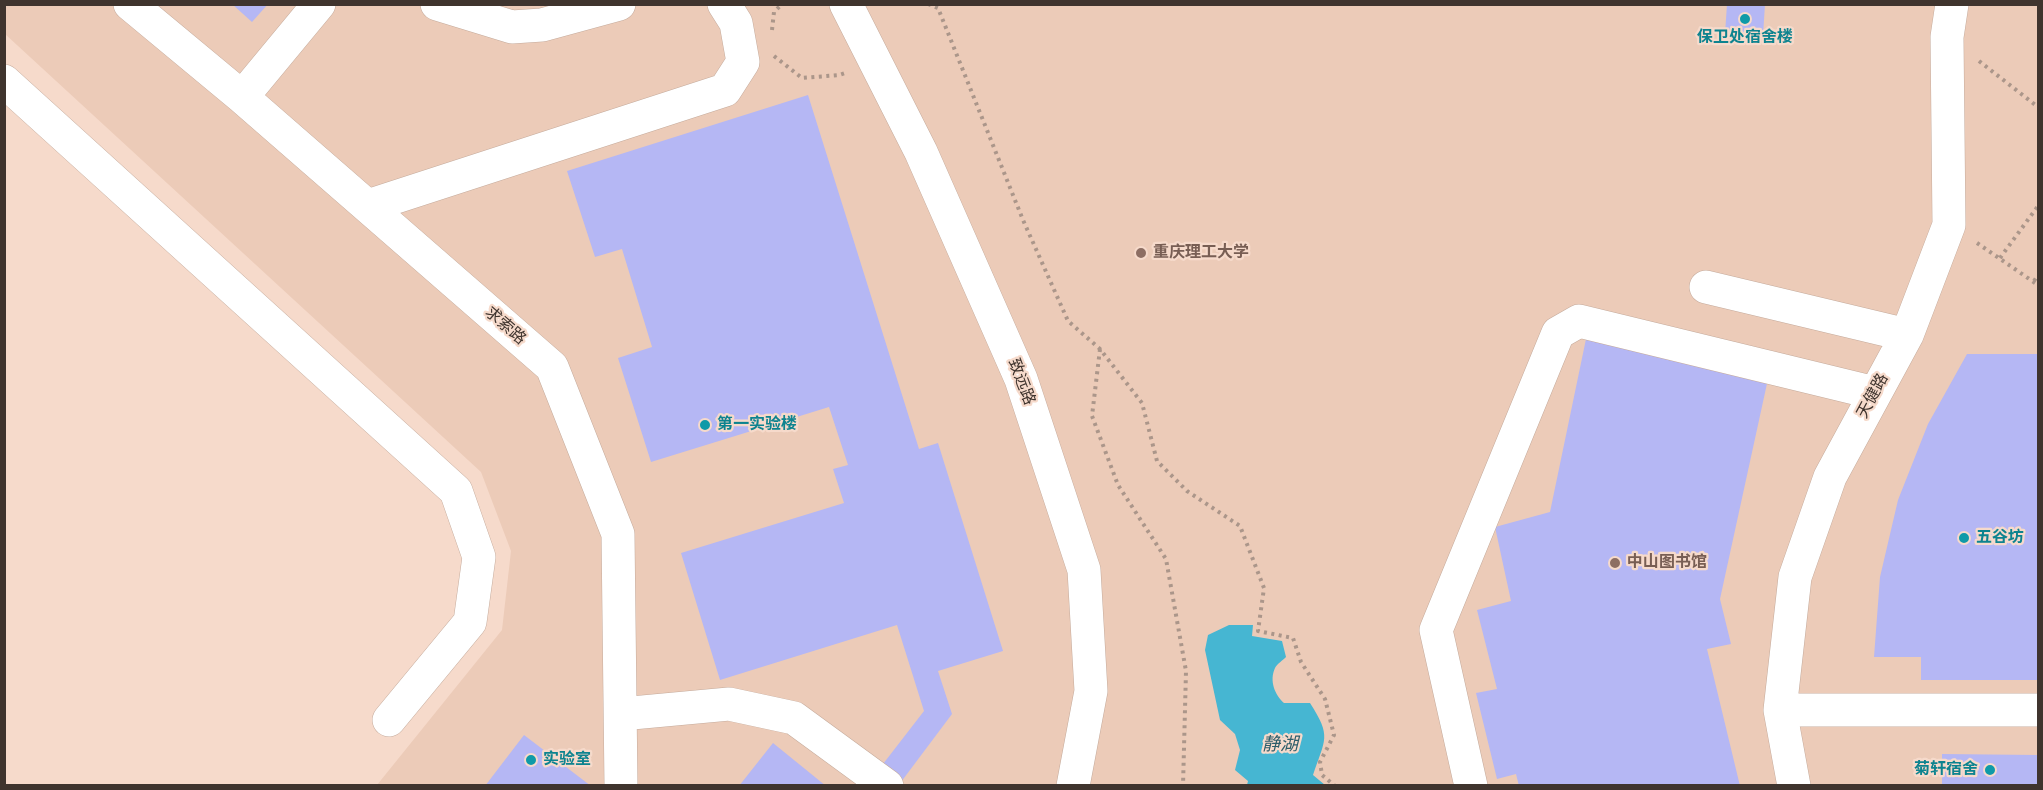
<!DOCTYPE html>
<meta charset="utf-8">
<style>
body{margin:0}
#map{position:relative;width:2043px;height:790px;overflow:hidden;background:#f6dacb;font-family:"Varela Round",sans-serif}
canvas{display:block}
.frame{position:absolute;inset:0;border:6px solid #3f342e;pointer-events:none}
</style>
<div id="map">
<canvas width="2043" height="790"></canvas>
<div class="frame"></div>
</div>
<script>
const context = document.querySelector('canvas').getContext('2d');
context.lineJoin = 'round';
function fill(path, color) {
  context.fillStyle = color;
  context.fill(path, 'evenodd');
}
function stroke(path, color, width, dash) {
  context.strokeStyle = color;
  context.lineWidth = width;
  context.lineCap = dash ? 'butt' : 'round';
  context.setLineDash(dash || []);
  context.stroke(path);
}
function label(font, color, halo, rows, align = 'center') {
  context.font = font + ' "Varela Round","Noto Sans SC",sans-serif';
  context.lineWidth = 4.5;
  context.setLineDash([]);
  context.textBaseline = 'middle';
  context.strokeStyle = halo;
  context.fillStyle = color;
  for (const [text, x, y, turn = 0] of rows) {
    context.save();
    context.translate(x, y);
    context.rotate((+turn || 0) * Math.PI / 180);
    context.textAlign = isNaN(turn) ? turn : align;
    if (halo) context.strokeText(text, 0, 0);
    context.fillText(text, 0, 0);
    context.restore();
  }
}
fill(new Path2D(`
 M4 5H2038V785H377L502 630 511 551 481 472 5 34Z`), '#eccbb8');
fill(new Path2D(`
 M1229 625H1253L1252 636 1282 641 1286 657C1283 660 1277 664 1275 668 1269 681 1275 695 1284 703H1310C1332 737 1325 739 1313 775L1325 785H1247L1248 781 1235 770 1240 750 1235 734 1220 720 1205 650 1208 635Z`), '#46b6d2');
fill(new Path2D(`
 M232 4H268L252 22Z
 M1727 4H1765L1763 36 1725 34Z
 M808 95 919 449 938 443 1003 651 938 671 952 714 898 786H866L924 711 897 625 720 680 681 553 844 503 833 469 848 465 829 407 651 462 618 358 652 347 622 249 595 257 567 171Z
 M1586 339 1768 379 1720 599 1731 644 1707 649 1740 786H1519L1516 774 1497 779 1476 693 1497 689 1477 610 1511 601 1495 527 1550 512Z
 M1967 354H2038V680H1921V657H1874L1880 577 1898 500 1928 424Z
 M524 735 591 786H485Z
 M773 743 826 786H739Z
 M1942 754 2038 755V786H1942Z`), '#b5b7f4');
const minor = new Path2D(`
 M130 4 242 97 552 367 618 534 621 786
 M437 4 512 27 542 25 619 4
 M846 4 921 152 1021 379 1084 570 1091 691 1073 786
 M4 81 456 491 479 557 470 622 389 720
 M242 97 319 4
 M368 206 725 90 743 62 736 23 724 4
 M1706 287 1907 335
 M1780 710H2038
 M621 714 729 704 794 718 887 786
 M1471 786 1436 630 1558 333 1579 321 1875 393
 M1794 786 1780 710 1795 577 1830 477 1907 335 1949 225 1947 37 1952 4`);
stroke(minor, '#c5ab9c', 34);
stroke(new Path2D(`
 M928 4 938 8 1023 220 1068 321 1100 349 1142 403 1157 461 1187 491 1240 526 1264 588 1258 631 1293 638 1301 662 1325 699 1334 735 1320 762 1322 775 1335 786
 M772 30 774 12 782 4
 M774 56 802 78 839 75 845 73
 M1979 61 2038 107
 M1977 243 2038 285
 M2000 258 2038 206
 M2034 281 2038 275
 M1100 349 1092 416 1118 485 1166 559 1186 671 1183 786`), '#ab968a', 4, [3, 4.5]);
stroke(minor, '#fff', 33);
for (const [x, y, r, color] of [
 [1745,19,6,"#0f9aa8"],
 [1141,253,6,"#8d6e63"],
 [705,425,6,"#0f9aa8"],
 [1964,538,6,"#0f9aa8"],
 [1615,563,6,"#8d6e63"],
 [531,760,6,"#0f9aa8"],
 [1990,770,6,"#0f9aa8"]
]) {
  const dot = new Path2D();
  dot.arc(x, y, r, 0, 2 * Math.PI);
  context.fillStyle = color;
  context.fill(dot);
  stroke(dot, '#f6dacb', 2);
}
label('bold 16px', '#0d838f', '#f6dacb', [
 ["保卫处宿舍楼",1745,38,"center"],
 ["第一实验楼",717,425],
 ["五谷坊",1976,538],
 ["实验室",543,760],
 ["菊轩宿舍",1978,770,"right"]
], 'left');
label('bold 16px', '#785e54', '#f6dacb', [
 ["重庆理工大学",1153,253],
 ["中山图书馆",1627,563]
], 'left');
label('16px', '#3f342e', '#f6dacb', [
 ["求索路",505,326,41],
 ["致远路",1021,382,69],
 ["天健路",1873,396,-62]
]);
label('italic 18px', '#2e5d6a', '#f6dacb', [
 ["静湖",1280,745]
]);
</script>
